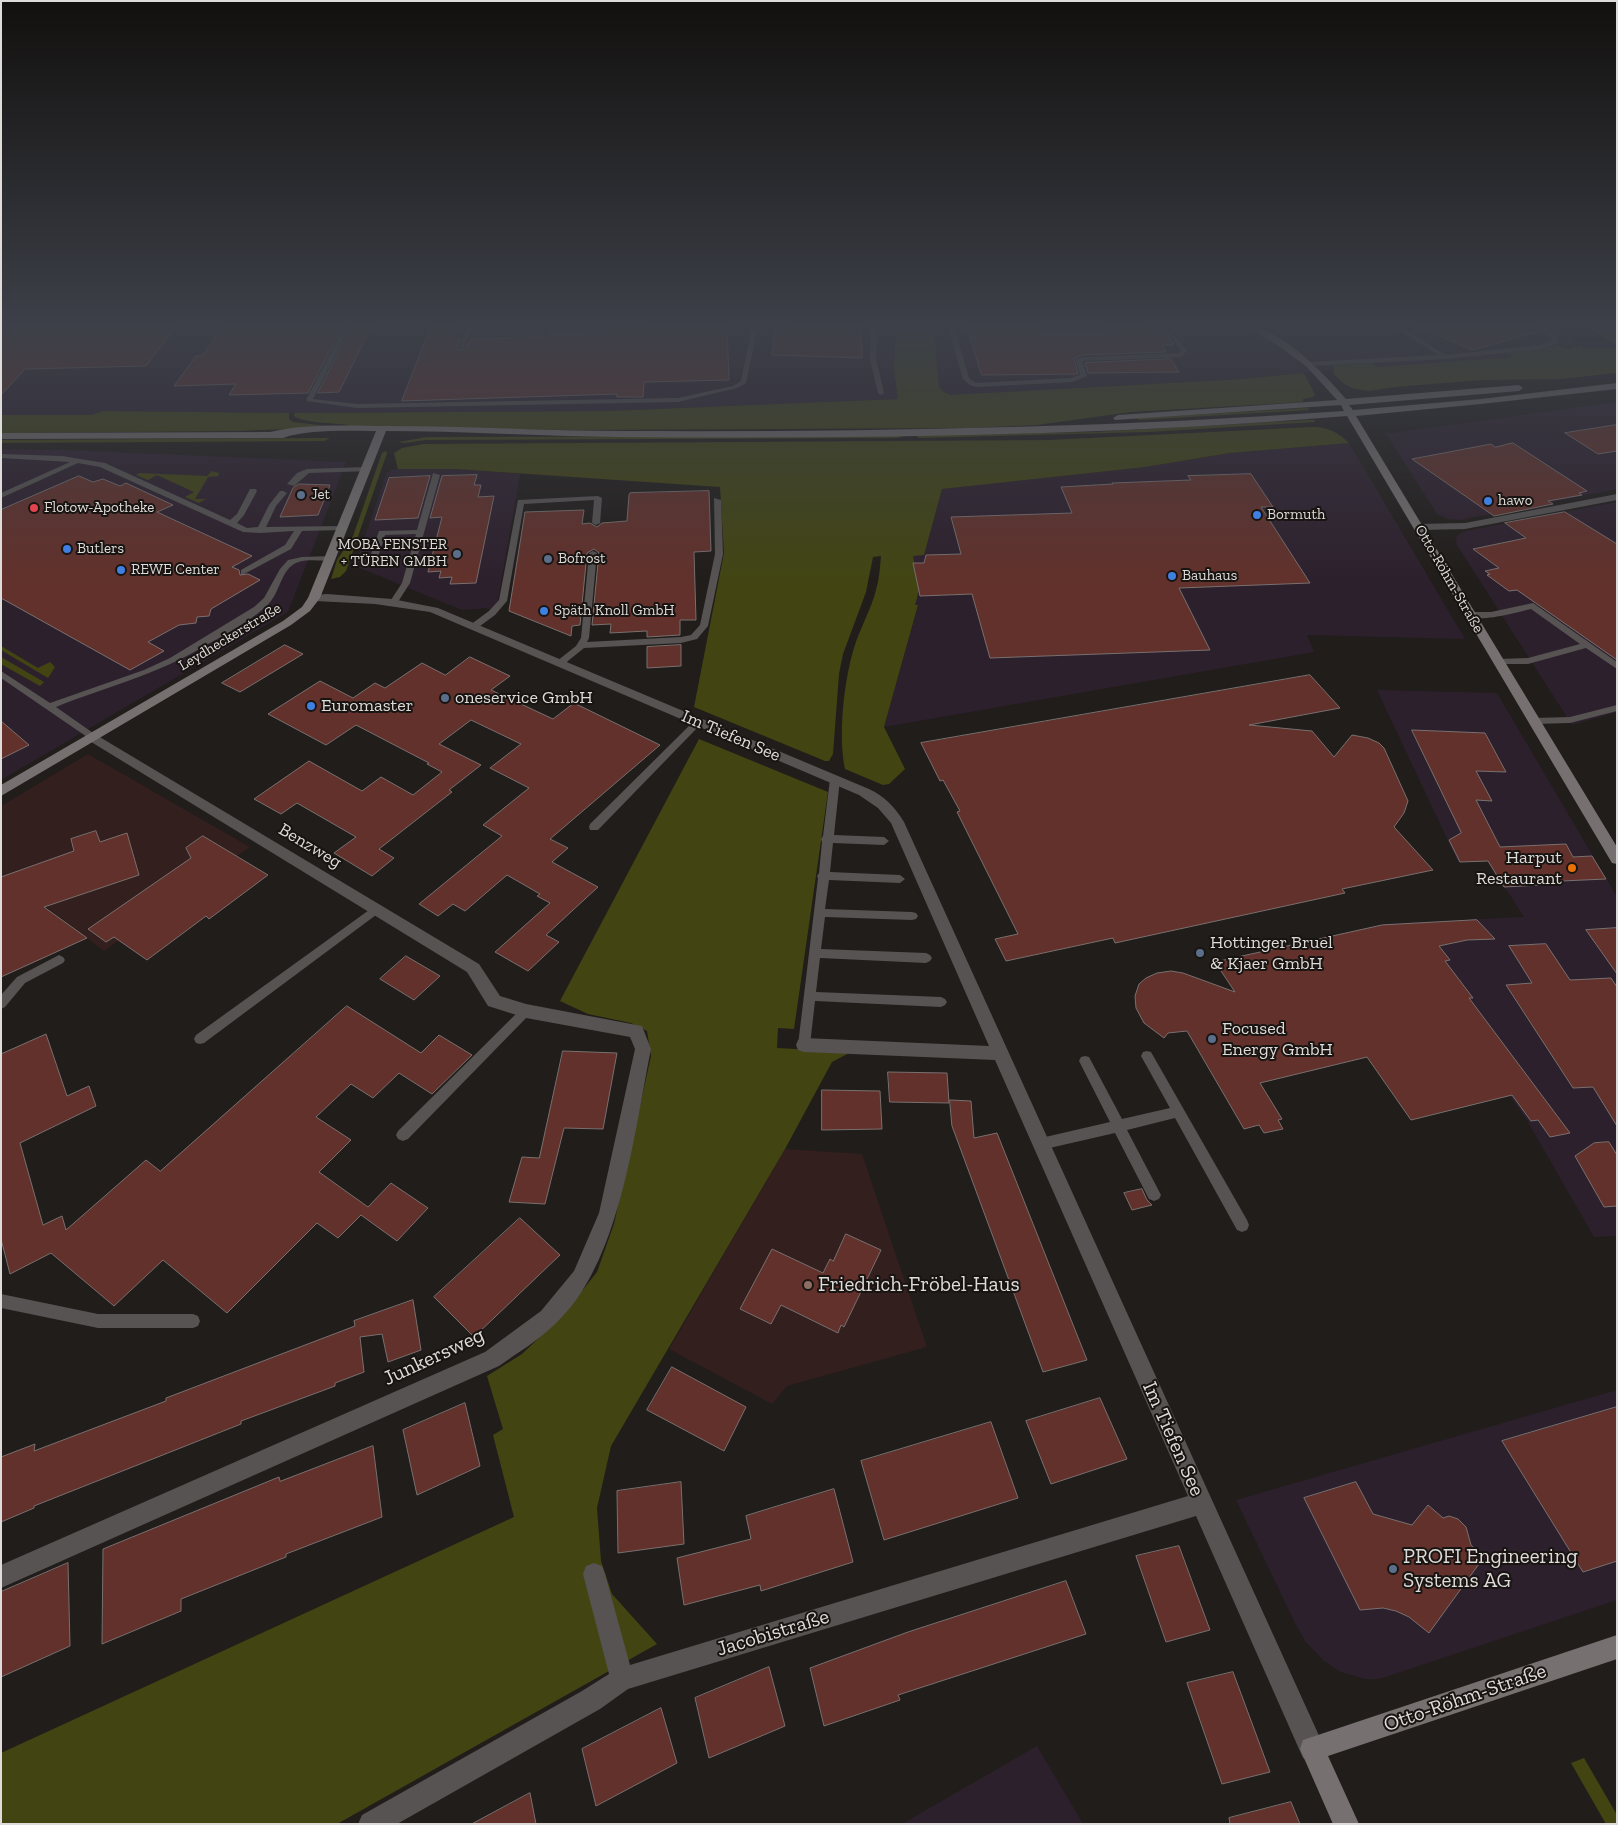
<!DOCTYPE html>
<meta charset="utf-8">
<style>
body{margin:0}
#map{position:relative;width:1618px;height:1825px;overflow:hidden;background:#211d1a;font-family:"Zilla Slab",serif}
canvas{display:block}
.frame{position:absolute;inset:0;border:2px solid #dedbd9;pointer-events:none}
</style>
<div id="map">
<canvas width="1618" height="1825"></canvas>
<div class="frame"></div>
</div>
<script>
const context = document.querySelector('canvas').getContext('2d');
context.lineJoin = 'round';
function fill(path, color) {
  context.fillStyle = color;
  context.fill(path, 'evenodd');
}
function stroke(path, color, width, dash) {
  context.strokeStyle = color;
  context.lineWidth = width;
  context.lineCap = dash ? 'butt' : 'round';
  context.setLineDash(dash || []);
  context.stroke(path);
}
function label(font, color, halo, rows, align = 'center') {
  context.font = font + ' "Zilla Slab",serif';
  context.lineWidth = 4;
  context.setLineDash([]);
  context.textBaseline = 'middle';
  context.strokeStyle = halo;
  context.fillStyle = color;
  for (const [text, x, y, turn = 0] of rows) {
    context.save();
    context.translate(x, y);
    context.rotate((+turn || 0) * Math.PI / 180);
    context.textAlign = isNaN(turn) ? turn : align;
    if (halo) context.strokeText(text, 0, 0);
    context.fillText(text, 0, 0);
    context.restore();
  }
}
fill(new Path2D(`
 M1 327H896L894 370 898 399 608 411 289 413 103 411 91 415H1Z
 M934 327H1556L1575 340 1573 343 1580 345 1569 349 1560 346 1507 353 1513 357 1377 367 1373 363 1333 365 1334 370 1242 379 951 395 942 391 939 387Z
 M1617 402V489L1460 520 1449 519 1437 514 1386 434Z
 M1349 443 1465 639 1307 635 1314 652 884 727 918 606 915 605 913 555H924L942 489 1145 467 1230 453Z
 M1 449 67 450 346 462 288 612 1 780Z
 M398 469H455L520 474 496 612 486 608 462 610 355 566 386 474 391 470Z
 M1617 502V712L1572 725 1457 545 1456 538 1458 535 1466 531Z
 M1377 690 1497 693 1617 897V1236L1594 1237 1525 1117 1383 924 1524 917 1488 861 1458 862Z
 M1617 1390V1600L1379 1679H1365L1341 1672 1324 1661 1305 1641 1295 1623 1236 1500Z
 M1037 1746 1083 1824H902Z`), '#2d202d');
fill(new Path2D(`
 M88 754 250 847 104 951 42 904 1 919V806Z
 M785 1149 862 1154 927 1347 787 1386 772 1404 669 1349Z`), '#321f1e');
fill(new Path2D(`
 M896 327H934L939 387 942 391 951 395 1242 379 1304 373 1315 395 1313 397 1303 399V402L1131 412 1037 425 968 428 581 430 347 428 348 425C336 423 302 423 294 416V413L608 411 898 399 894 370Z
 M1585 327H1617V345L1589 328Z
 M1580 345 1584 348H1613L1617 350V373L1560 379 1482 380 1395 387 1369 391 1355 389 1344 384 1334 374 1333 365 1373 363 1377 367 1512 357 1506 352 1560 346 1569 349Z
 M1308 408 1309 410 1139 420 1138 418Z
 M103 411 289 413V419L293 422 337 427 237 431 1 433V415H91Z
 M1308 420H1314L1315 422 1148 432 919 438 915 435 1094 432Z
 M1313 427C1328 427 1339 433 1349 443L1230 453 1145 467 942 489 924 555 913 556 919 590 915 605H918L884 727 905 769 889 784 883 785 845 769C838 735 844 680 854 648 860 628 871 610 876 590 879 580 880 568 881 556L873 557 866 592 843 654 839 674 833 754 829 761H825L694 707 724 553 720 487 455 469H398L394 453 402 448 423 444 1050 440Z
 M904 436 897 438 426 440 405 443 398 442 427 437Z
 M330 438 324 441 1 443V440Z
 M386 451 387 453 346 571 340 577 331 579 337 560 353 536 382 453Z
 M212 471 219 473 218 476 208 477 195 499H206L199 503 185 497 194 492 157 475 148 480 136 475 139 473 207 476Z
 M1 646 38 668 50 662 55 667 48 678 1 650Z
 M1 657 44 682 40 686 1 664Z
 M699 739 828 792 794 1029 778 1028 777 1048 851 1052 832 1062 785 1149 611 1446 597 1508 601 1561 612 1594 657 1644 337 1824H1V1753L514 1517 493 1435 503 1429 487 1376 522 1354 562 1316 597 1272 614 1224 651 1056 647 1031 631 1023 588 1014 560 1001Z
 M1584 1758 1617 1815V1824H1606L1571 1763Z`), '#424512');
const building = new Path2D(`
 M13 327H176L146 366 25 369 1 395V339Z
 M223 327H342L308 393 229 395 236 384 174 386 196 356H202Z
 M352 327H371L339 392 318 393Z
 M431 327H457L453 339H461L457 347 459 350 466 348 470 339 550 336 551 332 629 330 650 329V327H727L729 380 644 382 643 397H617V394L402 401Z
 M812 327H861L862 358 772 355 775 328Z
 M967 327H1040L1042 333 1108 332 1109 327H1144L1170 338 1174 345H1162L1166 352 1082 355 1074 359 1078 374 982 375Z
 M1419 327H1537L1541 331 1473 350Z
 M1171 359 1179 372 1088 373 1085 363Z
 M1617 425V451L1598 454 1565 433Z
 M1513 443 1587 491 1579 493 1582 495 1548 501 1553 504 1494 516 1412 459 1491 444 1495 447Z
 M1251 474 1273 507H1261L1310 583 1179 588 1210 650 990 658 972 594 920 596 913 563H924L926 555 961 554 951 517 1072 513 1061 487 1113 484 1112 483 1191 480 1188 476Z
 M477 475 474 485H481L478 497 494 496 476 583 450 584 452 577 439 578 441 571 428 572 442 517 430 518 442 476Z
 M79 476 93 482 103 479 120 486 126 483 173 505 157 512 252 556 232 567 239 570 240 575 248 574 260 580 211 609 209 616 197 617 196 623 179 625 148 642 164 651 130 670 1 598V510Z
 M430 476 418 518 375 520 389 478Z
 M299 484 330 485 318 515 280 517 293 488Z
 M709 491 711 551 694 552 696 620H680V635L647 637V631L610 633 611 624 592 625 599 553 594 549 587 553 580 625 572 626 571 636 509 611 525 512 584 510 582 524 590 523 597 527 602 523 627 521 629 495 630 493Z
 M1565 512 1617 544V660L1517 590 1509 591 1487 575 1490 574 1485 571 1499 568 1473 549 1526 538 1505 523Z
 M285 645 303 654 240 692 222 683Z
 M681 645V666L647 668V647Z
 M470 657 510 676 491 690 553 719 574 703 660 745 550 839 568 848 552 862 598 887 546 935 559 942 528 971 495 952 550 903 537 896 540 894 507 875 465 911 453 904 438 916 419 904 502 836 483 825 529 788 490 768 521 744 471 720 439 744 481 765 449 790 452 792 379 849 394 858 372 876 334 853 356 837 297 803 281 814 254 799 309 761 362 791 381 777 413 795 442 772 427 764 429 763 356 725 326 745 268 714 320 681 353 698 375 683 385 688 422 663 445 675Z
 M1310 675 1340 708 1249 725 1312 731 1334 757 1352 735 1368 738 1379 743 1384 748 1408 801 1404 813 1394 827 1433 870 1342 889 1345 893 1115 943 1113 938 1006 961 995 939 1018 934 957 812 960 811 943 780 940 781 921 743Z
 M1 721 29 745 1 759Z
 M1412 730 1485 733 1506 772 1476 771 1492 801 1476 800 1500 847 1566 844 1573 857 1592 856 1606 879 1539 882 1541 885 1504 887 1488 861 1460 862 1449 840 1461 833Z
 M96 831 100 842 127 833 139 875 44 907 87 938 1 977V877L74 851 71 839Z
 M203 836 268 875 209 919 206 916 147 960 114 937 106 942 88 929 191 858 186 848Z
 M1477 920 1495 939 1467 940 1439 946 1450 960 1445 961 1473 998H1469L1570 1133 1550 1137 1538 1120 1531 1121 1512 1095 1411 1120 1367 1057 1260 1083 1282 1119 1278 1120 1283 1129 1264 1133 1259 1125 1244 1129 1187 1031 1168 1033 1164 1038 1144 1023 1136 1008 1135 996 1139 984 1146 978 1157 973 1171 971 1183 973 1235 992 1215 962 1382 925Z
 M1617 928V974L1586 930Z
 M1546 944 1570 980 1611 978 1617 987V1126L1593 1087 1573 1088 1506 985 1532 983 1509 946Z
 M406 956 440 976 414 1000 380 979Z
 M347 1006 421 1053 439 1035 472 1055 432 1094 399 1073 373 1098 351 1084 316 1117 351 1140 319 1172 368 1207 391 1183 428 1208 397 1241 361 1215 338 1238 317 1223 227 1313 163 1260 114 1306 51 1253 10 1274 1 1239V1054L46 1034 67 1096 89 1086 96 1106 20 1143 43 1225 62 1216 66 1230 146 1160 160 1171Z
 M563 1051 617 1053 603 1129 564 1128 545 1204 509 1202 522 1157 539 1158Z
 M888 1072 947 1073 949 1103 890 1102Z
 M822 1090 880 1091 882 1129 822 1130Z
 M950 1100 971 1101 974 1138 997 1133 1087 1360 1043 1372 952 1126Z
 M1609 1142 1617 1155V1206L1604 1207 1575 1156 1594 1143Z
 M1142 1189 1147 1200 1152 1205 1132 1210 1124 1193Z
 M520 1218 560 1255 474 1337 434 1297Z
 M846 1234 881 1250 844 1327 841 1325 838 1333 781 1305 771 1324 740 1309 772 1249 823 1273 830 1259 833 1261Z
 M413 1300 421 1350 388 1362 382 1334 360 1337 364 1372 335 1383V1386L241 1421V1424L34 1506V1508L1 1522V1457L35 1444 34 1451 166 1401V1398L355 1326 354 1321Z
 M672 1367 746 1407 724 1451 647 1410Z
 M1100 1398 1127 1459 1051 1484 1026 1421Z
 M465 1403 480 1466 417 1495 403 1430Z
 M1617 1407V1561L1583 1572 1502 1441Z
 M991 1422 1018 1498 884 1540 861 1461Z
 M373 1446 382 1517 286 1554V1557L181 1599V1611L102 1644 103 1549 279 1477 280 1481Z
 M681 1482 684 1544 618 1553 617 1491Z
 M1356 1482 1373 1514 1412 1525 1428 1505 1443 1518 1449 1516 1458 1519 1466 1527 1471 1545 1484 1557 1429 1633 1409 1617 1396 1611 1383 1608 1360 1610 1304 1498Z
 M834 1489 853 1562 761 1591 760 1585 684 1605 677 1558 751 1539 746 1516Z
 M1179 1546 1210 1630 1166 1642 1136 1556Z
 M68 1563 70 1646 1 1677V1592Z
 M1066 1581 1086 1634 898 1695 900 1700 824 1726 810 1668 908 1632Z
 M769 1667 785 1726 709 1758 695 1698Z
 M1233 1672 1270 1772 1222 1784 1187 1683Z
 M661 1708 677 1763 596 1806 582 1749Z
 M530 1793 536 1824H472Z
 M1291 1802 1300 1824H1230L1229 1818Z`);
fill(building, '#62312b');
stroke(building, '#78706f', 1);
fill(new Path2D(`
 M344 327H350L313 399 357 404 678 398 733 386 741 381 752 327H758L746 383 737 388 678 402 357 408 307 401 306 400Z
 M467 327H473L464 347 459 348Z
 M871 327H877L876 359 884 393 881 395 878 393 870 359Z
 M948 327H954L969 378 976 383 1071 378 1080 375 1076 360 1083 357 1179 353 1181 351 1172 337 1146 327C1167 327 1176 335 1187 351L1181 357 1082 361 1087 376 1072 382 976 387 970 385 963 379Z
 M1394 327H1401L1446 355 1540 345 1551 342 1552 338 1539 327H1545L1558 338 1556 344 1541 349 1445 359 1309 366 1306 364 1309 362 1438 355Z
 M1 454 62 456 105 463 230 520 237 514 250 489H256L257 491 244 515 237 523 247 528 258 527 269 505 280 491H283L287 493 276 506 266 527 342 526 346 528 342 530 302 531 291 549 244 574H241V570L285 545 294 531 260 533 243 532 100 467 78 463 1 498V493L70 462 1 458Z
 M366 467H369V471L309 473 294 486 287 484 297 473 307 469Z
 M433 473 440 475 410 583 396 605H390L389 603 402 583 416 534 385 535 376 563 372 565 368 563 379 531 417 530Z
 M598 496 602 498 600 523 596 525 592 523 594 500 524 504 507 601 495 615 476 629H470V625L489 611 499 600 518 500Z
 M714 498 721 500 723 554 708 626 697 639 681 643 584 648 563 665H557V661L576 646 581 638 589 553 593 551 597 553 589 638 587 642 681 637 691 635 700 625 715 554Z
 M331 556 335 558 334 560C322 562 308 558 296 563 282 569 280 590 271 601 257 618 221 637 201 648 156 675 105 687 56 707L96 735 98 737 96 739H90L1 678V671L50 703 144 670 170 658 254 607 264 598 280 569 288 560 302 557Z
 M1533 603 1617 662V669L1586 648 1528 664H1495V660L1498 659 1528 658 1580 644 1531 609C1517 612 1478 624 1466 615L1470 612H1491Z
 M1617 705V711L1570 723 1534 724 1529 721 1534 718 1570 717Z
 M698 719 703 722 701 724 598 830H590L589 827 590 824 695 720Z
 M835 776 840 779 834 835 884 837 889 841 884 845 833 843 830 872 900 875 905 879 900 883 829 880 825 909 912 912 916 913 918 916 916 919 912 920 825 917 821 949 926 953 930 955 932 958 930 961 926 963 820 958 816 992 941 997 945 999 947 1002 945 1005 941 1007 815 1001 810 1045 808 1049 804 1050 800 1049 798 1045 818 878 817 876 819 873 822 842 821 839 823 836 830 779Z
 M376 905 382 909 380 912 204 1043 200 1044 196 1043 194 1039 196 1035Z
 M59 955 63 957 65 960 63 963 25 983 5 1007 1 1009V995L17 977Z
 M526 1006 530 1008 532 1011 530 1014 408 1139 403 1141 398 1139 396 1135 398 1131 522 1008Z
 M1147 1051 1151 1052 1247 1220 1249 1225 1247 1230 1242 1232 1237 1230 1175 1118 1127 1130 1161 1195 1159 1199 1154 1201 1149 1199 1115 1133 1041 1150 1036 1148 1034 1144 1036 1140 1041 1138 1110 1122 1079 1061 1081 1057 1085 1056 1089 1057 1122 1119 1170 1108 1141 1056 1143 1052Z
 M1 1294 98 1314H193L198 1316 200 1321 198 1326 193 1328H98L1 1308Z`), '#565352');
fill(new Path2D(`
 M1617 494V500L1465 529 1419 530 1414 527 1419 524 1465 523Z
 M327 594 392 599 438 608 869 789C884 796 895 807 904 822L1321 1740 1324 1749 1321 1758 1312 1761 1303 1758 1196 1516 628 1689 600 1709 397 1824H358L362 1815 582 1691 609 1674 583 1574 586 1566 594 1563 602 1566 605 1574 630 1665 1188 1496 995 1060 804 1052 798 1050 796 1045 798 1040 804 1038 989 1046 891 823 878 808 859 795 430 612 375 604 314 601 308 598 314 595Z
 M93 733 479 964 500 996 526 1004 642 1026 651 1049C634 1133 620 1266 554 1325 538 1341 517 1353 499 1366L1 1588V1565L485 1352 541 1311 574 1271 599 1213 635 1049 630 1037 526 1018 488 1006 467 972 88 740 87 737 88 734Z`), '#565352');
fill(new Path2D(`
 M1247 327C1277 324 1328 377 1346 399L1519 385 1523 388 1519 391 1349 405 1353 410 1481 399 1617 383V389L1481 404 1356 416 1617 847V864L1612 863 1347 416C1105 436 861 439 618 437 540 436 463 431 386 431L320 598 310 611 291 625 1 796V785L283 621 302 607 308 598 376 431C348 431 308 429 283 438L1 439V433L270 432C307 423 350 426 388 426 467 426 546 431 626 431 865 432 1105 428 1344 411L1341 405 1115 420 1113 418 1118 415 1337 400 1306 366 1276 344Z
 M1617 1635V1659L1328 1756 1359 1824H1333L1300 1749 1303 1740Z`), '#767170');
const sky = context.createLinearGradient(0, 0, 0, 582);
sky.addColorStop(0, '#12100e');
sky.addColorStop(0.56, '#3d4049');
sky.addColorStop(1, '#3d404900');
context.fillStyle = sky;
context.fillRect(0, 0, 1618, 582);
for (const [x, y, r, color] of [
 [301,495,5,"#5c6f8a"],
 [1488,501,5,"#3f7fe0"],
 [34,508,5,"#e0444e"],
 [1257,515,5,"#3f7fe0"],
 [67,549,5,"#3f7fe0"],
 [457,554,5,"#5c6f8a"],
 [548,559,5,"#5c6f8a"],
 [121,570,5,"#3f7fe0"],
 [1172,576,5,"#3f7fe0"],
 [544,611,5,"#3f7fe0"],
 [445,698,5,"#5c6f8a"],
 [311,706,5,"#3f7fe0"],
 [1572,868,5,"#e8710a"],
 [1200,953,5,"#5c6f8a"],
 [1212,1039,5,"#5c6f8a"],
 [808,1285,5,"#8d6e63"],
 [1393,1569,5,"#5c6f8a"]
]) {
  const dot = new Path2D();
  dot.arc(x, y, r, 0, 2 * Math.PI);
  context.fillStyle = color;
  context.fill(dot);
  stroke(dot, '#181411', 2);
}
label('15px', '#dedbd9', '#181411', [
 ["Jet",311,495],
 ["hawo",1498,501],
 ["Flotow-Apotheke",44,508],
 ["Bormuth",1267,515],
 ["MOBA FENSTER",447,545,"right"],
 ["+ TÜREN GMBH",447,562,"right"],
 ["Butlers",77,549],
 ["Bofrost",558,559],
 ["REWE Center",131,570],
 ["Bauhaus",1182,576],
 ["Späth Knoll GmbH",554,611]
], 'left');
label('15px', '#dedbd9', '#181411', [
 ["Otto-Röhm-Straße",1449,579,60],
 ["Leydheckerstraße",230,637,-31]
]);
label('18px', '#dedbd9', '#181411', [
 ["oneservice GmbH",455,698],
 ["Euromaster",321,706],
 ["Harput",1562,858,"right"],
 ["Restaurant",1562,879,"right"],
 ["Hottinger Bruel",1210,943],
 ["& Kjaer GmbH",1210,964],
 ["Focused",1222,1029],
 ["Energy GmbH",1222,1050]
], 'left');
label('18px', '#dedbd9', '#181411', [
 ["Im Tiefen See",731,736,23],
 ["Benzweg",310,846,31]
]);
label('21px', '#dedbd9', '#181411', [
 ["Friedrich-Fröbel-Haus",818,1285],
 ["PROFI Engineering",1403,1557],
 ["Systems AG",1403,1581]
], 'left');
label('21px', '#dedbd9', '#181411', [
 ["Junkersweg",434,1357,-25],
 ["Im Tiefen See",1173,1439,66],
 ["Jacobistraße",773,1633,-17],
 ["Otto-Röhm-Straße",1465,1698,-19]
]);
</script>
